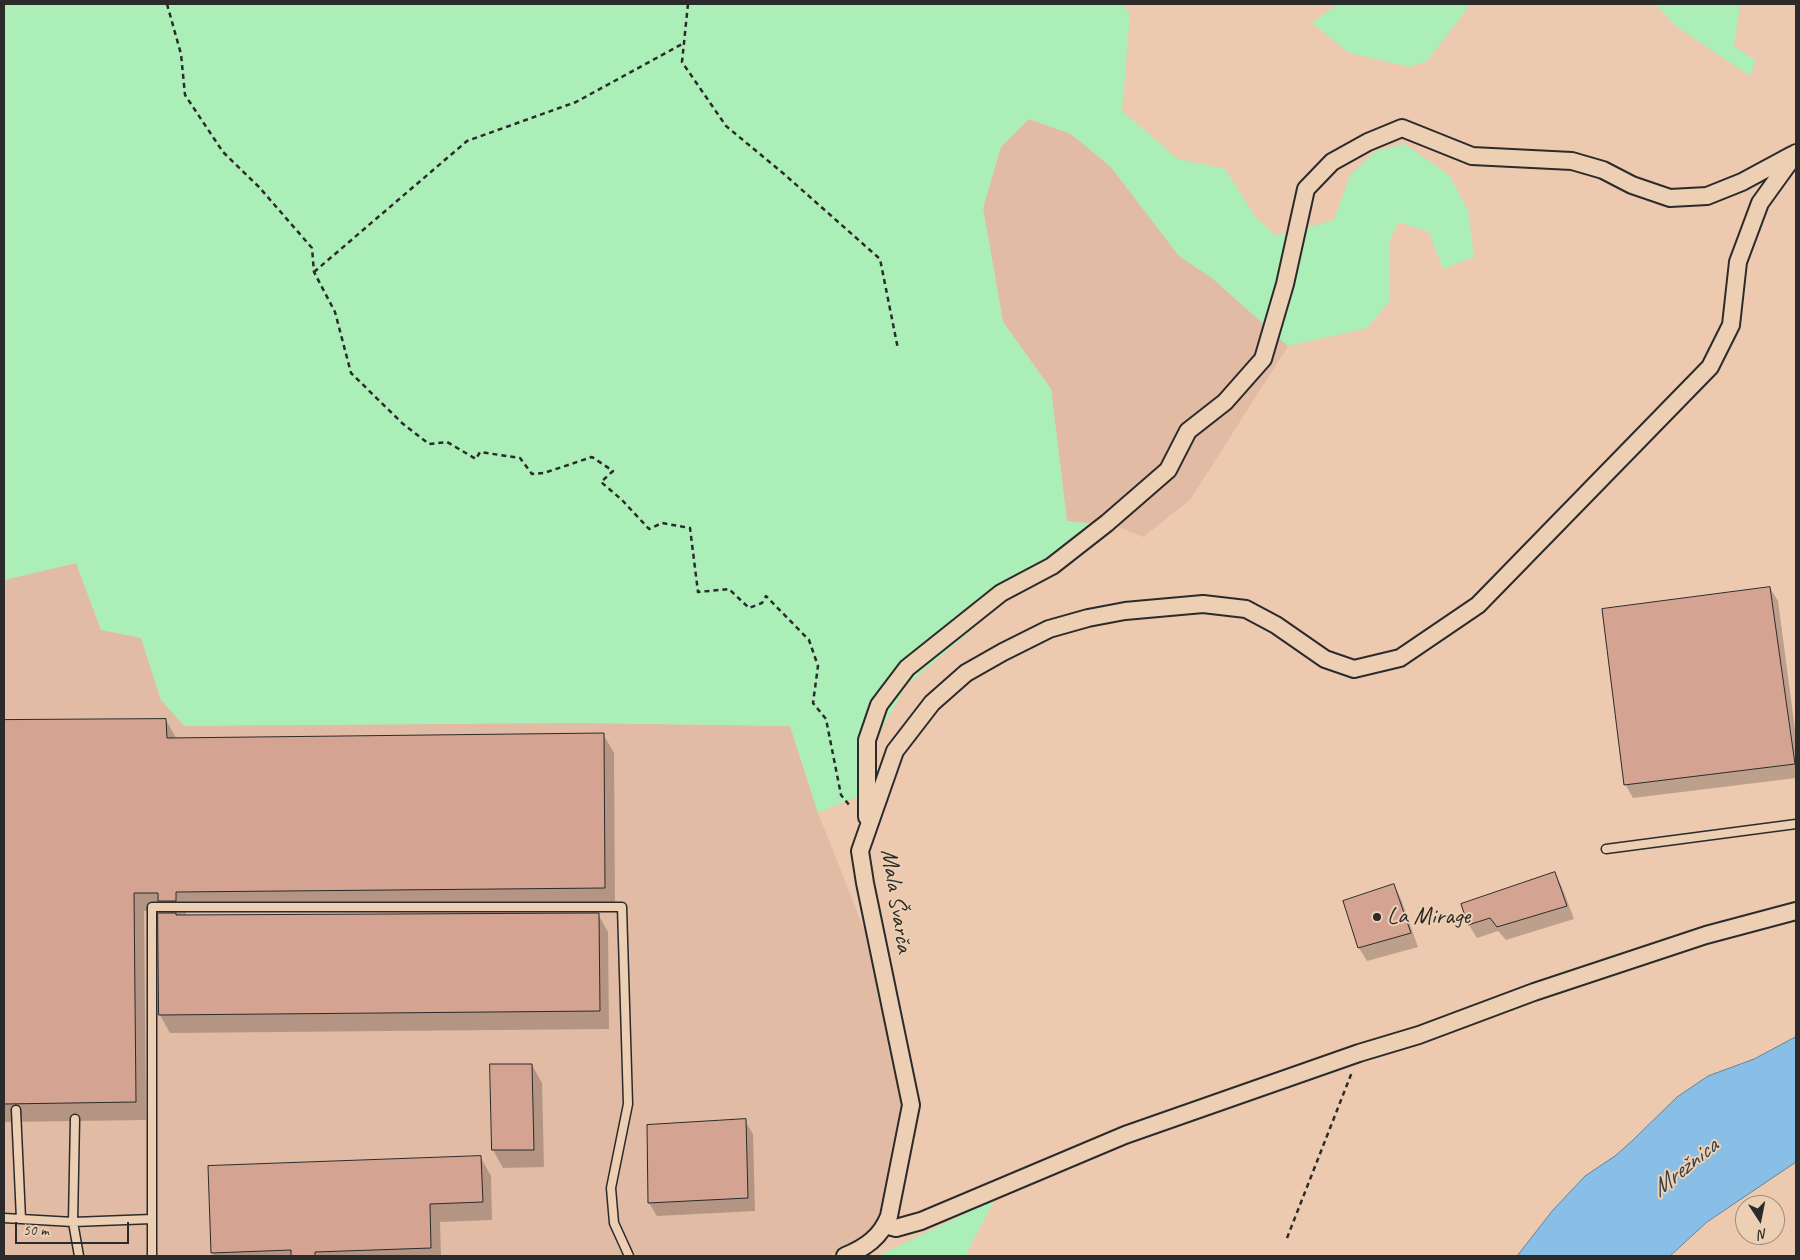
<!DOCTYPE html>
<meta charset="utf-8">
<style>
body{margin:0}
#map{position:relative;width:1800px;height:1260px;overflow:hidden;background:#ecc9af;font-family:Caveat,sans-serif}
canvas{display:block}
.frame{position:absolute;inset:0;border:5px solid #2b2b2b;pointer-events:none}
.north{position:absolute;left:1735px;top:1195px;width:50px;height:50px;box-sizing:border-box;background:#edcfb3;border:1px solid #9f8d7d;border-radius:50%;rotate:169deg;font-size:14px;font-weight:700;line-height:20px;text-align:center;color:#2b2b2b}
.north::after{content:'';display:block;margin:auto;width:18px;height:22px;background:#2b2b2b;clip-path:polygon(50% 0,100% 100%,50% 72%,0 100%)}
.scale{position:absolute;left:15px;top:1222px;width:114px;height:22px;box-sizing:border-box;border:2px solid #2b2b2b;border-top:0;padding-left:6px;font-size:15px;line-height:18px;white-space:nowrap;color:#2b2b2b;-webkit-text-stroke:4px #edcfb3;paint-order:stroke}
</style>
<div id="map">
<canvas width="1800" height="1260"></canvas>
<div class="frame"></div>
<div class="north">N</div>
<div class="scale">50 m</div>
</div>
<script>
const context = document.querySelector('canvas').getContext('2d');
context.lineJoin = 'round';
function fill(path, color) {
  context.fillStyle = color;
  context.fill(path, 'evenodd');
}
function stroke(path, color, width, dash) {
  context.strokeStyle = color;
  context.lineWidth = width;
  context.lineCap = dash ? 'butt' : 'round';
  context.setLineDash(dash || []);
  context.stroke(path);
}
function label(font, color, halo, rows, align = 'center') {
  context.font = font + ' Caveat,sans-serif';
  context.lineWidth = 4;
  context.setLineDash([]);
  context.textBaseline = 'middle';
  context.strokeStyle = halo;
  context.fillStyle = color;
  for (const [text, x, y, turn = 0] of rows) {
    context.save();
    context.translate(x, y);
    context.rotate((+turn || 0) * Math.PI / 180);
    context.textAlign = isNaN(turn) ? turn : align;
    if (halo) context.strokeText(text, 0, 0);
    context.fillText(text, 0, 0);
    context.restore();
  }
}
fill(new Path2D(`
 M1029 119 1071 134 1111 167 1179 256 1212 278 1288 346 1190 500 1143 537 1116 526 1067 521 1051 389 1003 322 983 208 1001 147Z
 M76 563 101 629 141 638 161 700 584 723 790 726 818 813 872 949 901 1102 878 1219 862 1242 827 1256H4V580Z`), '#e1bba4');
fill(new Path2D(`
 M4 4H1121L1130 14 1122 111 1178 159 1225 169 1254 215 1276 236 1334 220 1350 175 1375 151 1405 144 1449 175 1468 210 1474 257 1443 269 1429 232 1399 222 1389 241 1390 301 1367 328 1288 346 1212 278 1179 256 1111 167 1071 134 1029 119 1001 147 983 208 1003 322 1051 389 1067 521 1116 526 1065 568 1012 595 906 686 877 737 873 790 818 813 790 726 584 723 184 726 161 700 141 638 101 630 76 563 4 580Z
 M1338 4H1471L1427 61 1410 67 1349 53 1312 23Z
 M1652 4H1740L1734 46 1756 61 1750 76 1677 27 1657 6Z
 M995 1199 967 1252 968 1256H878Z`), '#abeeb8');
const water = new Path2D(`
 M1796 1037V1162L1707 1222 1670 1256H1517L1553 1210 1585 1176 1615 1156 1632 1141 1677 1097 1708 1076 1754 1059Z`);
fill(water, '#89bfe7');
stroke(water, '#63849c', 1);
fill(new Path2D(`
 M1770 588 1778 601 1796 737V778L1633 798 1625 784Z
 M166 720 176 738 603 734 614 753 615 906 186 910V916L598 914 608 932 609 1029 170 1033 160 1015 159 914H167L164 910 144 911 146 1120 4 1122V722Z
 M1555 874 1562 887 1574 919 1506 940 1498 931 1477 938 1469 925Z
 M1394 885 1401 899 1418 947 1367 961 1359 948Z
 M532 1065 542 1083 544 1167 503 1168 493 1150 491 1066Z
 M745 1121 753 1134 755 1211 657 1216 649 1203Z
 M481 1158 491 1176 492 1220 440 1222 441 1256H214L212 1252Z`), '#0003');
const building = new Path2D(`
 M1770 587 1795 764 1624 785 1602 609Z
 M166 719 167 738 604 733 605 888 176 892V901H158V893H134L136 1102 4 1104V720Z
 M1555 872 1567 906 1497 927 1490 918 1468 925 1461 904Z
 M1394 884 1411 933 1358 948 1343 901Z
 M158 913H176V915L599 913 600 1011 159 1015Z
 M490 1064H532L534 1150H492Z
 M746 1119 748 1198 648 1203 647 1125Z
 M481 1156 483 1202 430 1204 431 1248 315 1252V1256H291V1250L211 1253 208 1166Z`);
fill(building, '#d4a392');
stroke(building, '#2b2b2b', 1);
const service = new Path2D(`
 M1606 849 1796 824
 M16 1110 21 1219
 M75 1119 73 1222 79 1256
 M4 1218 73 1222 152 1219
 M152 1256V907H622L628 1104 611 1188 614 1223 629 1256`);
const minor = new Path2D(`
 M867 817V740L879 705 907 668 1001 593 1052 566 1107 523 1168 470 1188 431 1225 402 1263 359 1285 284 1306 189 1332 162 1368 142 1402 128 1472 156 1572 161 1603 170 1632 185 1670 198 1707 196 1742 182 1792 155
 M885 1225 896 1228 921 1221 1125 1135 1359 1053 1419 1035 1534 992 1706 935 1796 911
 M845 1256C865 1248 881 1237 889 1216L911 1105 865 883 860 851 895 751 932 703 966 673 1003 652 1049 629 1088 618 1125 611 1203 604 1246 609 1276 625 1325 659 1354 669 1400 658 1478 605 1710 367 1731 325 1738 262 1760 203 1796 153`);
stroke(service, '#2b2b2b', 11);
stroke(minor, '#2b2b2b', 20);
stroke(new Path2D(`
 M167 4 181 54 185 95 223 152 259 187 312 248 314 272 335 312 351 373 402 423 429 444 447 442 476 459 480 452 520 458 532 474 544 473 592 457 613 471 601 482 622 500 649 529 662 523 690 528 698 592 729 589 749 608 762 603 766 596 809 640 818 666 813 703 826 719 841 795 850 806
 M688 4 682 62 726 126 784 174 880 259 898 349
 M314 272 467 141 576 102 684 43
 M1287 1238 1352 1072`), '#2b2b2b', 2.5, [5, 4]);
stroke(service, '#edcfb3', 8);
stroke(minor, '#edcfb3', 16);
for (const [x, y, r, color] of [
 [1377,917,5,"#2b2b2b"]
]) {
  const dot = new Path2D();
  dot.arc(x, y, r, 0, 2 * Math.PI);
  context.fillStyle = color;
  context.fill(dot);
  stroke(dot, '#edcfb3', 2);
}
label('24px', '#2b2b2b', '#edcfb3', [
 ["Mala Švarča",896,901,81]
]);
label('24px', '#2b2b2b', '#edcfb3', [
 ["La Mirage",1387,917]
], 'left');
label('italic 25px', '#394147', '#edcfb3', [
 ["Mrežnica",1685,1168,-39]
]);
</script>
